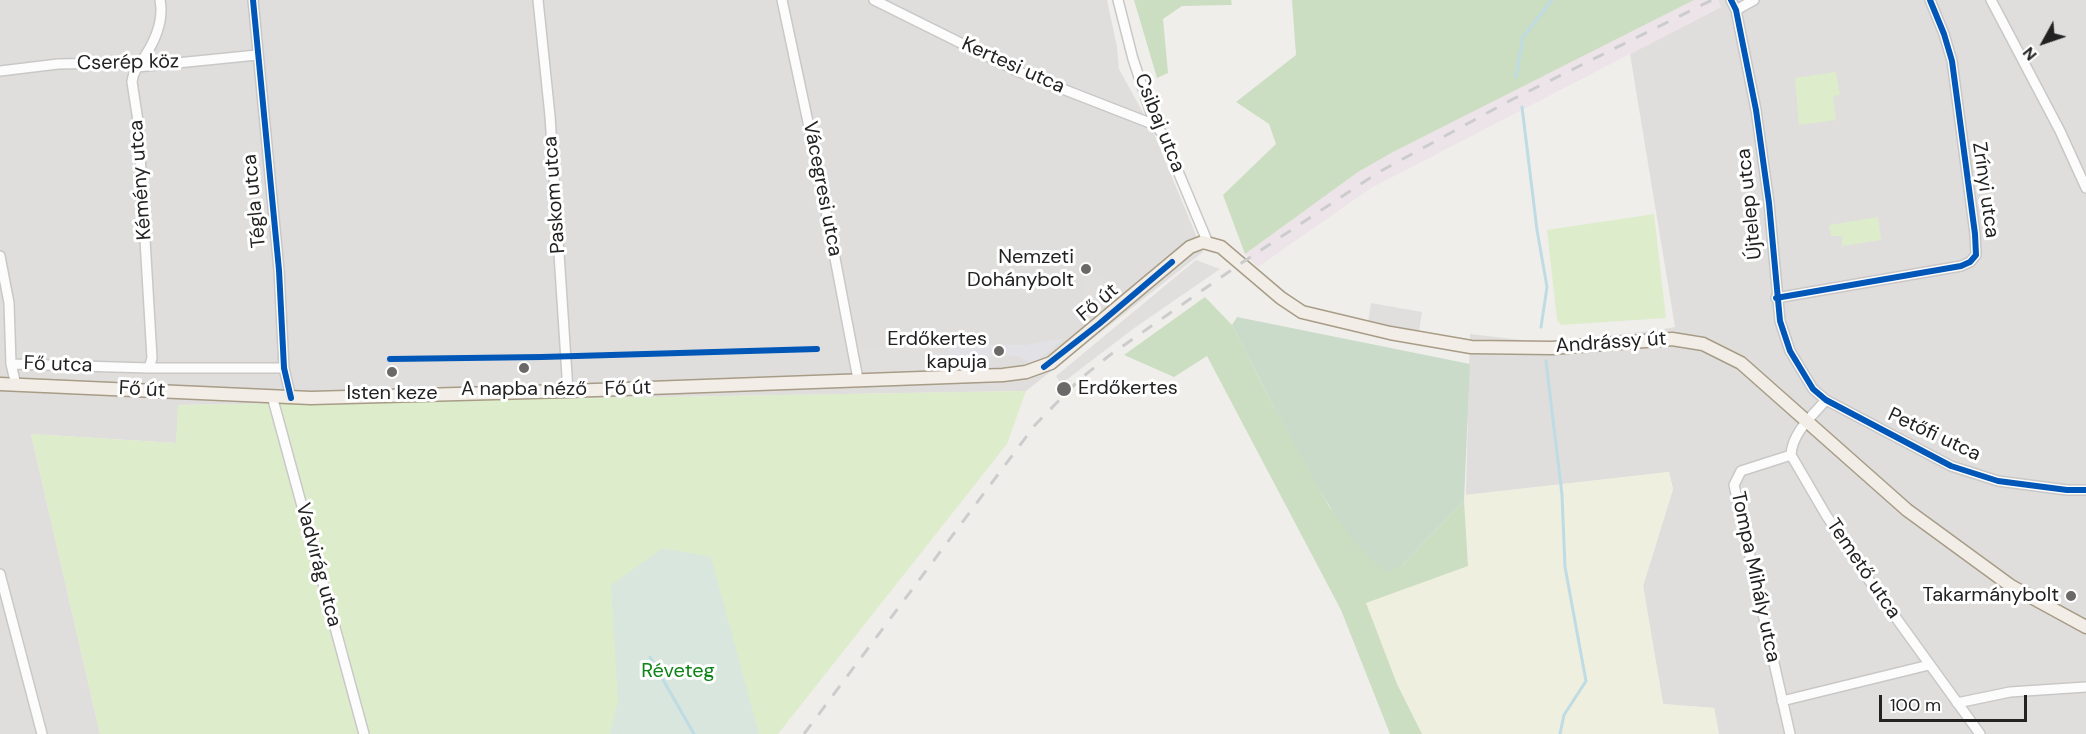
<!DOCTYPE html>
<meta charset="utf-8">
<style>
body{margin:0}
#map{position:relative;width:2086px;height:734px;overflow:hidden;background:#f0eeeb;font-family:"DM Sans",sans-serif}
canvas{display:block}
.north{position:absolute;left:2014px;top:12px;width:60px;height:60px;-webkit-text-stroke:4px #fff;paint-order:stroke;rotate:230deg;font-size:16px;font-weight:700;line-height:24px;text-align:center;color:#222}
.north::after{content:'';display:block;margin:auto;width:21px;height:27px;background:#222;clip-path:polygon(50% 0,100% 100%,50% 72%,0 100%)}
.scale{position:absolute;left:1879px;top:695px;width:148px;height:27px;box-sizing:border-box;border:3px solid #222;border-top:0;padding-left:8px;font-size:18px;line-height:21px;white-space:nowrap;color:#222;-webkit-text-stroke:4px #fff;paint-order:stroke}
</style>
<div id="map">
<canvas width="2086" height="734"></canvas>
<div class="north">N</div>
<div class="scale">100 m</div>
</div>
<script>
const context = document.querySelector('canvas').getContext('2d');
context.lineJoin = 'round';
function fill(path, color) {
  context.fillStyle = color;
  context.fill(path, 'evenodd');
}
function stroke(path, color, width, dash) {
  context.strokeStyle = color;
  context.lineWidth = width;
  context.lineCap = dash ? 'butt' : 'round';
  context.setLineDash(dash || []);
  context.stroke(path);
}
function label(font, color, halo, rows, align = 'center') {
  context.font = font + ' "DM Sans",sans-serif';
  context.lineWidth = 6;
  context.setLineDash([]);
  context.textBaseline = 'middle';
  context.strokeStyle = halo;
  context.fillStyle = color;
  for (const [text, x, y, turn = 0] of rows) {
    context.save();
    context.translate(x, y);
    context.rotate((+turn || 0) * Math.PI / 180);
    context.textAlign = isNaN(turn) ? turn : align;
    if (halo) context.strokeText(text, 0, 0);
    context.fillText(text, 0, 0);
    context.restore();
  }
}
fill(new Path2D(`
 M0 0H1107L1117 47 1119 69 1152 129 1203 252 1026 391 179 405 176 443 31 434 100 734H0Z
 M1718 0H2086V734H1719L1714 708 1663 704 1643 586 1673 489 1669 472 1466 495 1470 334 1539 342 1652 331 1675 327 1630 54 1721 7Z`), '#dfdedc');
fill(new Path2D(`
 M1694 0H1718L1721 7 1371 188 1258 267 1245 254 1358 172 1393 152Z`), '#ede4e9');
fill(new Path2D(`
 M1669 472 1673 489 1643 586 1663 704 1714 708 1719 734H1422L1397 684 1366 603 1468 566 1464 502 1466 495Z`), '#efefdf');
fill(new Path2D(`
 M1836 72 1840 95 1833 96 1836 120 1799 125 1795 78Z
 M1654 214 1666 318 1561 325 1557 320 1547 230Z
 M1878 217 1881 240 1842 246V236H1831L1829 225Z
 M1026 391 1007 444 778 734H100L31 434 176 443 178 405Z`), '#ddeccb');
fill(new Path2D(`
 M1134 0H1231L1232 5 1182 6 1163 19 1168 73 1157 78Z
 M1292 0H1694L1393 152 1358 172 1245 254 1223 195 1276 144 1269 124 1236 102 1296 55Z
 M1205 297 1232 325 1264 388 1330 508 1402 565 1464 501 1468 566 1366 603 1397 684 1422 734H1390L1341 610 1207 356 1174 377 1124 355Z`), '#cbdec1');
fill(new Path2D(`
 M663 548 711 557 759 734H610L618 701 611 585Z`), '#d9e6de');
fill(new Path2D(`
 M1237 317 1470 364 1464 501 1402 565 1386 572C1346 541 1322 494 1298 451 1275 409 1253 367 1232 325Z`), '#cadbca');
fill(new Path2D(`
 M1196 260 1220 269 1133 329 1061 384 1056 376Z
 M1104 275 1113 301 1085 325 1084 276Z
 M1371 303 1422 312 1419 332 1368 323Z
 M946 345 947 371 860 374 859 348Z`), '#e0dfde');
fill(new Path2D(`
 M1057 339H1064L1032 365 1018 356H999L985 358 977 365 979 373H951L948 345H1025Z`), '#e2e1e5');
stroke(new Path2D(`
 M1516 77 1523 37 1552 0
 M1522 107 1537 230 1547 287 1541 327
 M1546 361 1562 495 1565 567 1586 681 1564 715 1560 734
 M650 657 694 734`), '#bfdbe3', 3);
const minor = new Path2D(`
 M253 0 279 270 284 368 291 398
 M538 0 550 116 568 391
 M782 0 818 169 858 379
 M874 0 1019 72 1155 125
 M1118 0 1133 59 1155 125 1162 133 1208 243
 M1731 0 1736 10 1756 110 1769 203 1780 321 1790 351 1813 389 1826 400 1951 466 1998 481 2067 490H2086
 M1991 0 2060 131 2086 188
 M1736 10 1754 0
 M0 71 58 64 116 63 137 67 257 55
 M0 256 9 303 11 364 16 385
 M1776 298 1961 266 1970 262 1976 255 1975 234 1952 61 1944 34 1930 0
 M11 364 149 368H284
 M149 368 152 358 138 121 132 82C133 72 139 64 145 56 156 39 164 20 160 0
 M272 396 364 734
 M1826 400C1812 416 1792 433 1791 455L1826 515 1873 586 1980 734
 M0 574 42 734
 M1782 701 1929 665
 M1957 703 2010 692 2086 687
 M1790 734 1734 485 1741 471 1791 455`);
const major = new Path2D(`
 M0 384 311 398 568 391 1003 375 1026 372 1051 363 1190 247 1203 242 1221 247 1281 298 1302 312 1390 333 1471 347 1552 348 1672 339 1703 344 1741 363 1907 510 2011 586 2086 627`);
stroke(minor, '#c9c8c7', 12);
stroke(major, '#a79c86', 15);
stroke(minor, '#fdfcfc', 9);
stroke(major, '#f3ede7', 12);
stroke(new Path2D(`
 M804 734 1035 425 1080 379 1110 355 1240 264 1379 172 1511 100 1712 0`), '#ccc', 3, [12, 12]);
stroke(new Path2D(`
 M253 0 279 270 284 368 291 398
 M1731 0 1736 10 1756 110 1769 203 1780 321 1790 351 1813 389 1826 400 1951 466 1998 481 2067 490H2086
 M1776 298 1961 266 1970 262 1976 255 1975 234 1952 61 1944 34 1930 0
 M390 359 542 357 817 349
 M1044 367 1099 324 1172 262`), '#0057b8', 6);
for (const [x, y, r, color] of [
 [1086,269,6,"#6a6968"],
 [999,351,6,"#6a6968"],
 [524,368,6,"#6a6968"],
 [392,372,6,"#6a6968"],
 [1064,389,8,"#6a6968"],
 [2071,596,6,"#6a6968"]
]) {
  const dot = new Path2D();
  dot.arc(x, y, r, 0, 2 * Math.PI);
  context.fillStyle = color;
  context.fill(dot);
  stroke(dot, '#fff', 2);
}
label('20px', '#222', '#fff', [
 ["Cserép köz",128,63,-1],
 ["Kertesi utca",1013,66,24],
 ["Csibaj utca",1159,123,68],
 ["Kémény utca",141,180,-94],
 ["Vácegresi utca",822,189,79],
 ["Zrínyi utca",1985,190,82],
 ["Paskom utca",555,195,-94],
 ["Tégla utca",255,201,-96],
 ["Újtelep utca",1750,204,-96],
 ["Fő út",1098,303,-40],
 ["Andrássy út",1611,343,-4],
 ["Fő utca",58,365,2],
 ["Fő út",628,389,-2],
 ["Fő út",142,390,3],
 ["Petőfi utca",1934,435,25],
 ["Vadvirág utca",318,565,75],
 ["Temető utca",1863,569,56],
 ["Tompa Mihály utca",1755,577,78]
]);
label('20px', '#222', '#fff', [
 ["Nemzeti",1074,258],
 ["Dohánybolt",1074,281],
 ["Erdőkertes",987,340],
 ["kapuja",987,363],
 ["Erdőkertes",1078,389,"left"],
 ["A napba néző",524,390,"center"],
 ["Isten keze",392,394,"center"],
 ["Takarmánybolt",2059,596]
], 'right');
label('20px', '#0c8416', '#fff', [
 ["Réveteg",678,672]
]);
</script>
